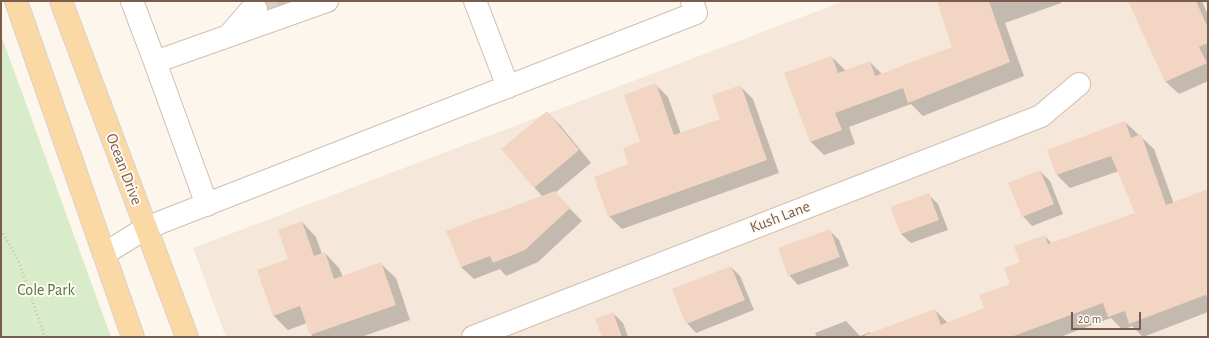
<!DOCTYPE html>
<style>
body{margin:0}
#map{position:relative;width:1209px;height:338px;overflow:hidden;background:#fdf6ec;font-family:"Alegreya Sans",sans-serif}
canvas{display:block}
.frame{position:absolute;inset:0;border:2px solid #7a5c4d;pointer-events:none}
.scale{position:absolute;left:1071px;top:312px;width:70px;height:18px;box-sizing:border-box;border:2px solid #7a5c4d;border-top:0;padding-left:5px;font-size:12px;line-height:14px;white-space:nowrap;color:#7a5c4d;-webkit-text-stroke:3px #fffaf3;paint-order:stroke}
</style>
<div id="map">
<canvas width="1209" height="338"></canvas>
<div class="frame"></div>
<div class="scale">20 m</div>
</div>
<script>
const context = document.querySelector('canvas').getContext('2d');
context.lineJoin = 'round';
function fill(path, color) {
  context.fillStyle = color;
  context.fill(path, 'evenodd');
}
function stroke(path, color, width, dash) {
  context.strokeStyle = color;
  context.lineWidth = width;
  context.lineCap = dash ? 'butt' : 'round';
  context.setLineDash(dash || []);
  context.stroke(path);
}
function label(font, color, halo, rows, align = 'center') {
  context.font = font + ' "Alegreya Sans",sans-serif';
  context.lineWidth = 4;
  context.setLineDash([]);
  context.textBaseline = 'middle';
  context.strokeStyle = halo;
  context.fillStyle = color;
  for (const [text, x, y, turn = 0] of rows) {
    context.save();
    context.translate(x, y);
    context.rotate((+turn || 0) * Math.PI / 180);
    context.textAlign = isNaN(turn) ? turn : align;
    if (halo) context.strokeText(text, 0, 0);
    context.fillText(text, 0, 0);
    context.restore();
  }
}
fill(new Path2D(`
 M844 1H1208V337H226L193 248Z`), '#f5e8da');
fill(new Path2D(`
 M1 35 111 337H1Z`), '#d8ecc9');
fill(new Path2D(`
 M257 1H315L268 11Z
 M948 1H1061V3L1005 23 1024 76 923 116 911 104 849 127 855 144 824 155 810 141 832 57 846 71 870 62 882 74 954 48Z
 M1129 1H1202L1208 15V81L1179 94 1166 82Z
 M655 84 668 97 681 134 722 119 740 86 753 99 779 173 622 229 609 216 630 165 641 142Z
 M547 112 560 125 591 163 555 193 582 221 538 262 506 276 500 269 474 279 461 267 491 216 543 197 534 187Z
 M1125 122 1154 149 1174 204 1208 190V284L1203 286 1208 300V312L1143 337 1132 326 1123 330 1111 318 1060 337H817L815 333 846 321 860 336 870 332 871 334 935 310 948 323 986 309 1011 284 1021 263 1045 236 1052 244 1136 213 1119 171 1070 188 1057 175Z
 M1040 171 1050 181 1063 214 1032 226 1023 216Z
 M928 194 938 204 948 230 911 243 901 234Z
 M302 222 316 237 322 254 325 253 339 268 343 277 381 264 396 278 410 320 361 337H313L311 334 307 323 288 330 273 315 289 260Z
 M829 230 839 240 849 266 798 285 789 275Z
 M731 267 740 276 754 310 696 333 687 323Z
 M613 313 623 323 628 337H603Z`), '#0003');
fill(new Path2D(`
 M937 1H989L1010 62 908 103 903 88 835 113 842 130 810 142 784 73 832 56 838 73 870 61 875 76 952 47Z
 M1128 1H1196L1208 28V43L1199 47 1207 63 1165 82Z
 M656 83 674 135 720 119 712 95 741 85 767 160 608 217 594 177 628 164 623 148 640 141 624 95Z
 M547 111 579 150 534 188 501 149Z
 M1125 121 1131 138 1141 134 1166 205 1208 189V294L1129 324 1125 311 1108 317 1103 303 1011 337H865V335L935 309 941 325 984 308 979 295 1010 284 1004 268 1020 262 1014 246 1045 235 1048 244 1135 213 1111 156 1056 175 1047 150Z
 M1040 170 1054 204 1022 217 1008 183Z
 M555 191 570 208 525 250 493 263 490 256 461 267 446 231 490 214V215Z
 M929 193 939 220 901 234 890 207Z
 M302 221 314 256 325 252 334 279 381 262 396 305 310 335 300 306 273 316 257 270 288 259 278 230Z
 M830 229 840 257 788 276 778 248Z
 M731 266 745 300 686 324 672 289Z
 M613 312 622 337H602L595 319Z`), '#f3d5c3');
stroke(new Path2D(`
 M256 9 278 1`), '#dcd0c4', 22, [22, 11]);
const minor = new Path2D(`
 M132 1 155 62 207 205
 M475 1 508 87
 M230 34 250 11 256 9
 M155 62 327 1
 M104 254 146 228 696 13 692 1
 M473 337 1041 116 1079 84`);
const major = new Path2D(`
 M16 1 133 337
 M61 1 187 337`);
stroke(minor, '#d1beb0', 24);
stroke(major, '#dad1cd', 24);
stroke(new Path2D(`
 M1 230 18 260 45 337`), '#d9b8a5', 2.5, [1, 3]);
stroke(minor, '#fff', 22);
stroke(major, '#fbd9a5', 22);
label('16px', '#7a5c4d', '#fffaf3', [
 ["Ocean Drive",124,169,69],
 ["Kush Lane",780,217,-21]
]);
label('16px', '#537a41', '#fffaf3', [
 ["Cole Park",46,290]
]);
</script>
